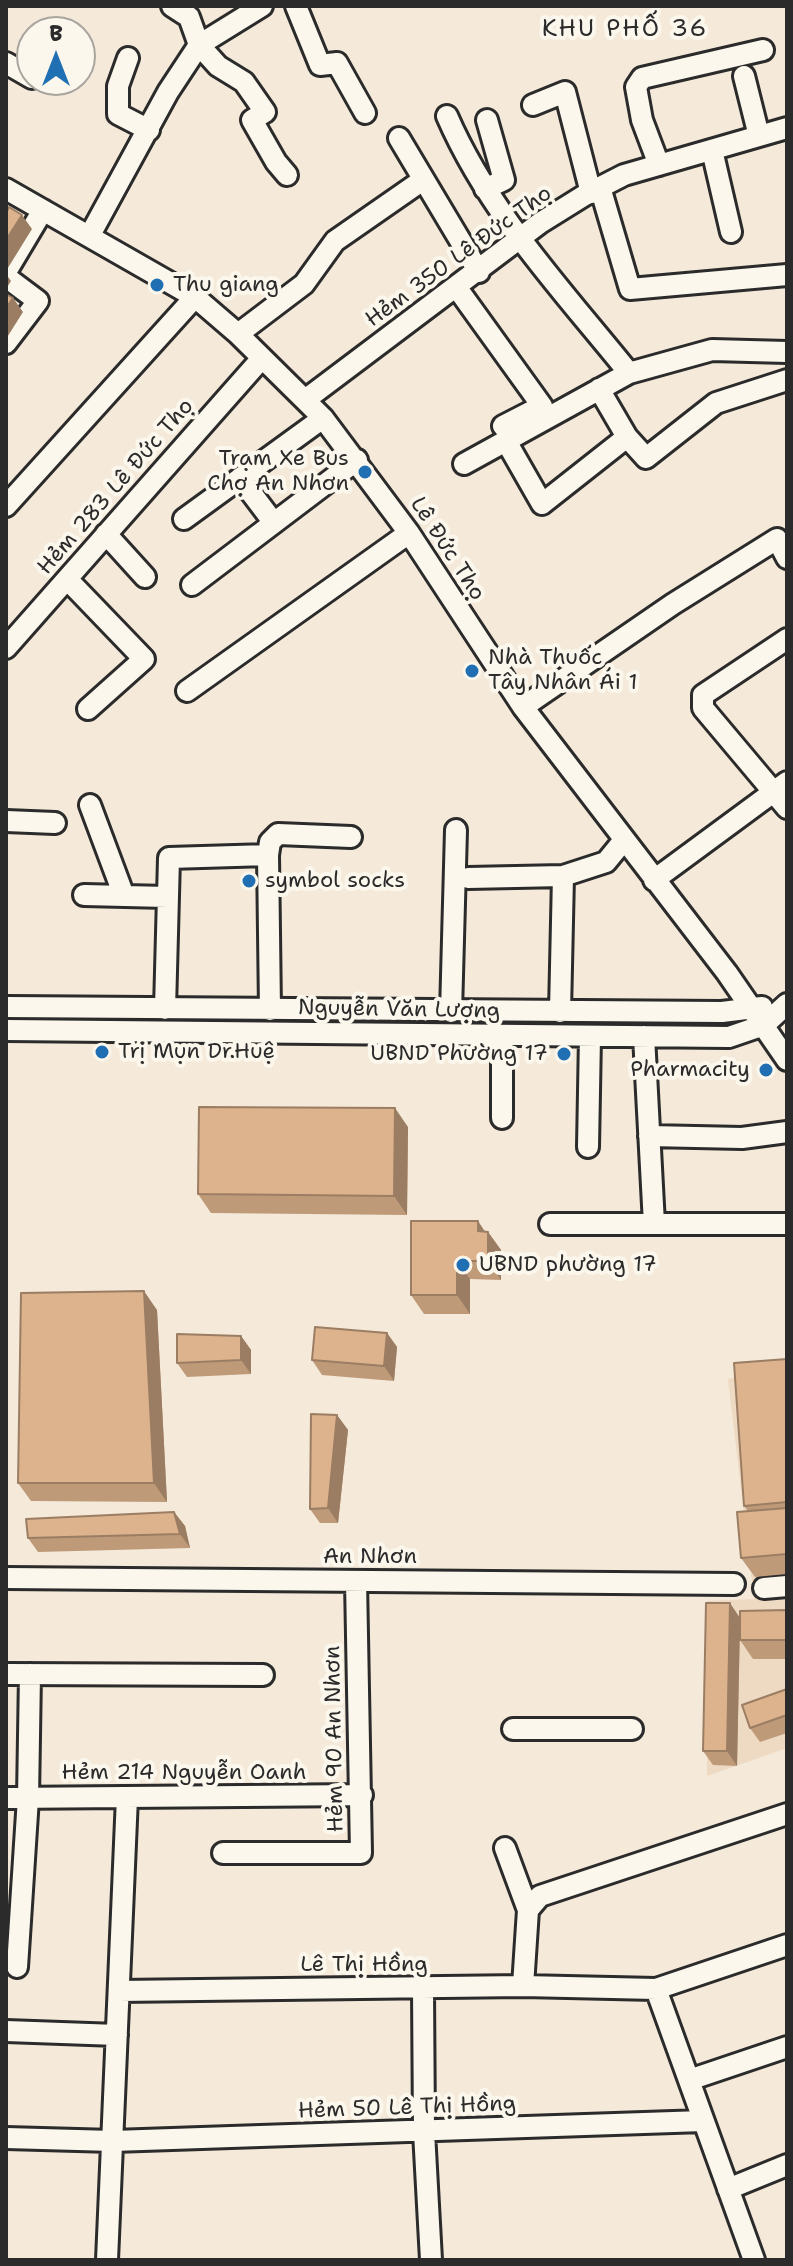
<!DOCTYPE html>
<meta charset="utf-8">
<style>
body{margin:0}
#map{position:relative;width:793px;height:2266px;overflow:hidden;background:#f5e9d9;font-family:"Shantell Sans",sans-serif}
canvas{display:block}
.frame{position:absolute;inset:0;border:8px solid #2b2b2b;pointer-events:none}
.north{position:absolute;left:16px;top:16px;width:80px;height:80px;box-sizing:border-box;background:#fbf7ec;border:2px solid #a8a59f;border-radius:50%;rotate:0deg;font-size:22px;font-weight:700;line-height:32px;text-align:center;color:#2b2b2b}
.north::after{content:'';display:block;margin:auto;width:28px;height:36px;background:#1f6fb2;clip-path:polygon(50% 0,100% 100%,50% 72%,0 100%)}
</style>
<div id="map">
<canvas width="793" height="2266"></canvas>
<div class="frame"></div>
<div class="north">B</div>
</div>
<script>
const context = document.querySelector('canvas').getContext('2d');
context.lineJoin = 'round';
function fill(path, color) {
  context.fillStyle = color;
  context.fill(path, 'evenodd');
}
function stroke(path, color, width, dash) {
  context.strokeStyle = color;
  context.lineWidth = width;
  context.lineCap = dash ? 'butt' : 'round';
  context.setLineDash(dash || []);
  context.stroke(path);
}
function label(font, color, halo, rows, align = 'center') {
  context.font = font + ' "Shantell Sans",sans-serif';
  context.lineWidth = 8;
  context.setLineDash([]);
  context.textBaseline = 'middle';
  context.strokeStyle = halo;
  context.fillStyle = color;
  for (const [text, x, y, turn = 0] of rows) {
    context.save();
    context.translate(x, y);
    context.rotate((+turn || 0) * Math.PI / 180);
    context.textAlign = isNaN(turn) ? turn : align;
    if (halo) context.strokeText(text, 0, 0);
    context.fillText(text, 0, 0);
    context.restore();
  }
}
fill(new Path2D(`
 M787 1368V1748L707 1776V1601L754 1599 728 1379Z`), '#eed9c2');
const minor = new Path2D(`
 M172 6 189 17 199 45 218 66 244 82 265 112 252 120 276 162 287 175
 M296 6 320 65 337 63 365 113
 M128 58 118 86V114L149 130
 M6 63 32 78
 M744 76 759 136
 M533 105 565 92 591 193
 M447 116C489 213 563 291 629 373
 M399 138 479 272
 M712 150 731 232
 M659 165 642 120 636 87 642 78 763 50
 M600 187 630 289 787 275
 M6 189 195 297 238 334 323 418 409 533 523 707 727 973 787 1060
 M485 189 504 180 487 120
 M90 235 168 92 199 45 262 6
 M6 272 43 210
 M6 277 38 301 6 343
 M457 288 542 406 503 426
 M238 334 304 284 335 241 417 184
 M599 389 627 437 646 458 716 403 787 380
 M305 400 540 223 585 195 624 175 787 128
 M506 441 542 504 627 437
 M464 464 629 373 712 350 787 352
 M240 478 274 523
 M6 506 195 297
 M184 519 323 418
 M106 534 145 577
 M67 579 144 659 88 709
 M192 585 357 460
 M787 639 703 695V708L787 808
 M6 648 262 358
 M187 691 409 533
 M523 707 673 604 777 539 787 558
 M90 805 124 896
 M6 821 55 823
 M468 878 563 876 606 862 624 840
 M654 880 787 782
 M84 895 167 897
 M6 1007 722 1012 762 1007
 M165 1009 169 858 268 855
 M270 1010 268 855 270 842 278 834 351 837
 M451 1012 456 830
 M560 1012 563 876
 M6 1030 729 1037 764 1025 787 1004
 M644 1036 654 1224
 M502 1118V1035
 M649 1136 742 1138 787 1132
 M588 1147 590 1036
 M550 1224H787
 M6 1578 734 1584
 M764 1588 787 1586
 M6 1674 263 1675
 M513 1729H632
 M6 1798 362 1795
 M505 1848 528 1910
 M223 1853H361L356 1581
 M17 1967 28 1798 30 1674
 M523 1986 656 1989 787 1945
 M423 1989 424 2132 431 2260
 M656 1989 754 2260
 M119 1991 523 1986 528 1910 540 1896 787 1814
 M6 2031 117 2035
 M689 2080 787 2047
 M6 2138 113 2141 703 2121
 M728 2189 787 2165
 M107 2260 127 1797`);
stroke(minor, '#2b2b2b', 26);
stroke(minor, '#fbf7ec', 20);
fill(new Path2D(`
 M408 1127 407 1215 211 1213 198 1194Z
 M485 1232H488L501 1250V1280L470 1279V1314H424L411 1295Z
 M157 1310 167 1502 31 1501 18 1483Z
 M387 1333 397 1347 394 1381 322 1375 312 1360Z
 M241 1336 251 1350V1374L187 1377 177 1363Z
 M787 1359V1574L755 1577 741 1558 748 1511 744 1506Z
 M337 1415 348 1430 338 1523H320L310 1509Z
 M174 1512 185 1526 190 1548 38 1552 28 1538Z
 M787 1610V1659H753L740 1640V1629L737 1766 713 1765 703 1751 740 1617Z
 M787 1689V1733L760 1742 750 1728Z`), '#be9a79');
fill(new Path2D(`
 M22 215 32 229 6 271V240Z
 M6 274 11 281 6 289Z
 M13 298 23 312 6 339V308Z
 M395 1108 408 1127 407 1215 394 1196Z
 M478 1221 488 1236V1232L501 1250V1280L488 1261 478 1231Z
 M457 1261 470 1279V1314L457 1295Z
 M144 1291 157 1310 167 1502 154 1483Z
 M387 1333 397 1347 394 1381 384 1366Z
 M241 1336 251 1350V1374L241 1360Z
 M337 1415 348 1430 338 1523 328 1508Z
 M174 1512 185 1526 190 1548 180 1534Z
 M730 1603 740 1618 737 1766 727 1751Z`), '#9b7d63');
const building = new Path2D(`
 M9 207 22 215 6 240V213Z
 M6 294 13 298 6 308Z
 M199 1107 395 1108 394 1196 198 1194Z
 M411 1221H478V1231L488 1232V1261H457V1295H411Z
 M144 1291 154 1483H18L21 1293Z
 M315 1327 387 1333 384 1366 312 1360Z
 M177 1334 241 1336V1360L177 1363Z
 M787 1359V1502L744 1506 734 1363Z
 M311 1414 337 1415 328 1508 310 1509Z
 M787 1508V1554L741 1558 737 1512Z
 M174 1512 180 1534 28 1538 26 1519Z
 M706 1603H730L727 1751H703Z
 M787 1610V1640H740V1611Z
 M787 1689V1715L750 1728 742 1705Z`);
fill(building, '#ddb38d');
stroke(building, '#9b7d63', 2);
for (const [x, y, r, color] of [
 [157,285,8,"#1f6fb2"],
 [365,472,8,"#1f6fb2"],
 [472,671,8,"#1f6fb2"],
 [249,881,8,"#1f6fb2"],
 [102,1052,8,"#1f6fb2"],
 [564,1054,8,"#1f6fb2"],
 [766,1070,8,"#1f6fb2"],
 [463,1265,8,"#1f6fb2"]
]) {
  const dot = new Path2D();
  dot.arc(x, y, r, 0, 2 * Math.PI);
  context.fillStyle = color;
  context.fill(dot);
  stroke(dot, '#fbf7ec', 3);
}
label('22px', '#2b2b2b', '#fbf7ec', [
 ["Hẻm 350 Lê Đức Thọ",459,257,-36],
 ["Hẻm 283 Lê Đức Thọ",116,487,-49],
 ["Lê Đức Thọ",447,549,57],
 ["Nguyễn Văn Lượng",399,1010,1],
 ["An Nhơn",370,1557],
 ["Hẻm 90 An Nhơn",335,1739,-91],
 ["Hẻm 214 Nguyễn Oanh",184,1773],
 ["Lê Thị Hồng",364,1965],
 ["Hẻm 50 Lê Thị Hồng",407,2108,-2]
]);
label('22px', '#2b2b2b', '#fbf7ec', [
 ["Thu giang",173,285],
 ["Trạm Xe Bus",349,459,"right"],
 ["Chợ An Nhơn",349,484,"right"],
 ["Nhà Thuốc",488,658],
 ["Tây Nhân Ái 1",488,683],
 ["symbol socks",265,881],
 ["Trị Mụn Dr.Huệ",118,1052],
 ["UBND Phường 17",548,1054,"right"],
 ["Pharmacity",750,1070,"right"],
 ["UBND phường 17",479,1265]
], 'left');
context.letterSpacing = '2px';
label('24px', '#2b2b2b', '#fbf7ec', [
 ["KHU PHỐ 36",625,30]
]);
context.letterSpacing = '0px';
</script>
